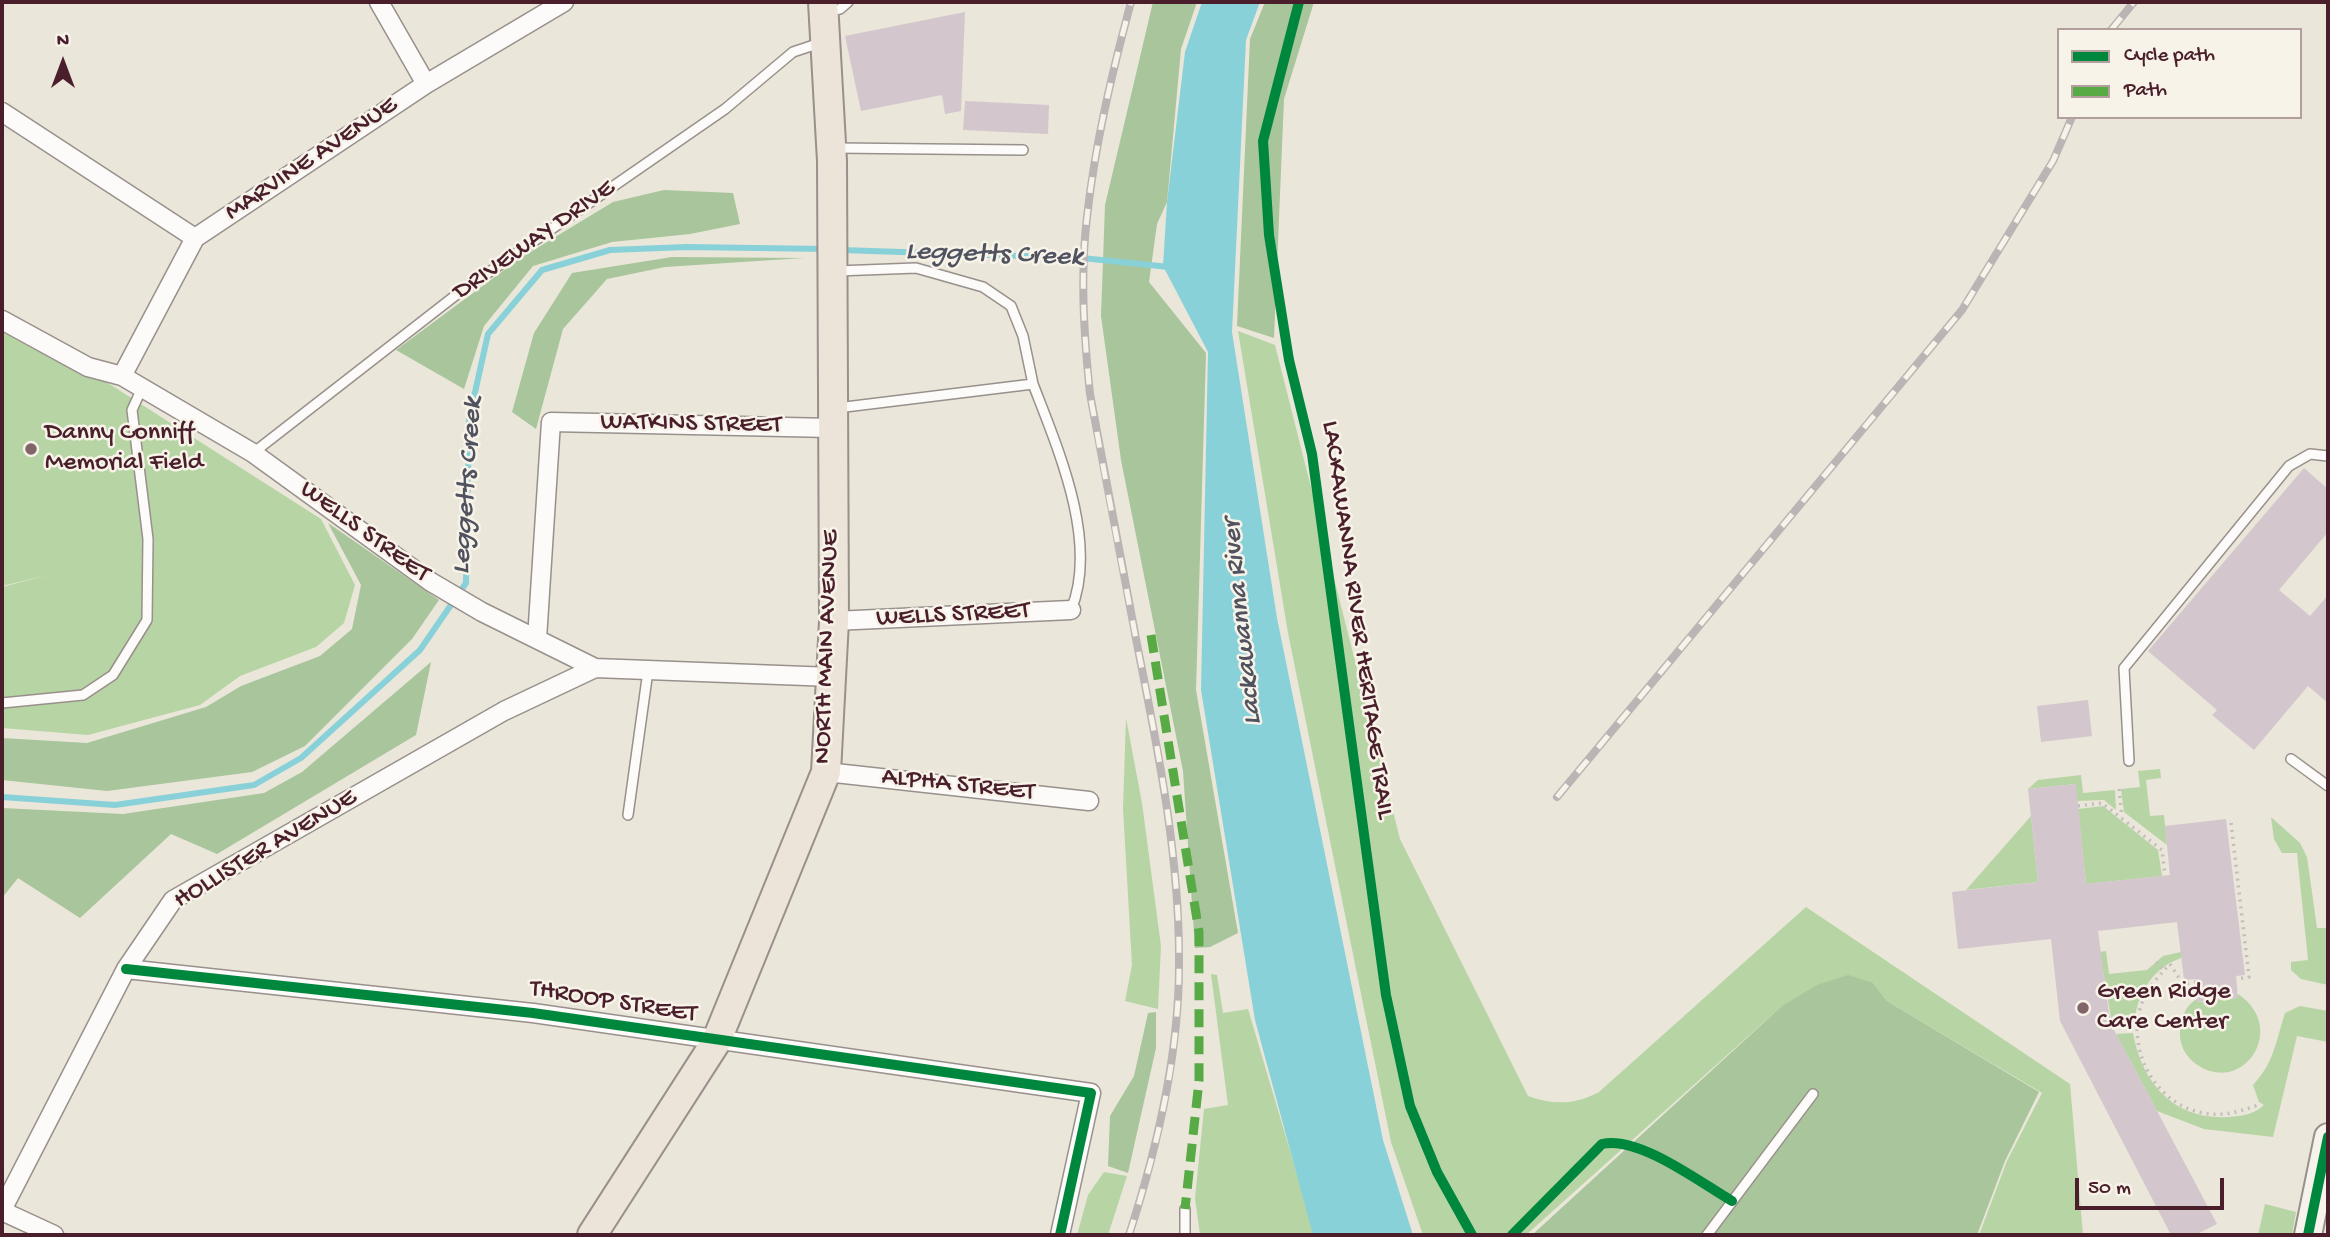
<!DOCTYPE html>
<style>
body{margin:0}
#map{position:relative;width:2330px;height:1237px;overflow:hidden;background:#eae6da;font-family:"Gochi Hand",sans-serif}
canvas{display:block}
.frame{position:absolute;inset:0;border:4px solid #4a1f2b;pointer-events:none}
.legend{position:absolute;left:2057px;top:28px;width:245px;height:91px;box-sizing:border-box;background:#f7f3e8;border:2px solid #b29e9c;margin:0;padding:9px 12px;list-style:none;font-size:21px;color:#4a1f2b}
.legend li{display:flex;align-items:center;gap:14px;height:35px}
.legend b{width:35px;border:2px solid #b29e9c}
.north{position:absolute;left:28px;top:28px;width:70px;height:70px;-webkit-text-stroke:5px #f7f3e8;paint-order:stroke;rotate:0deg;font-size:19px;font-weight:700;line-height:28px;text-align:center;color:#4a1f2b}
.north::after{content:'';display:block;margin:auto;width:24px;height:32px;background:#4a1f2b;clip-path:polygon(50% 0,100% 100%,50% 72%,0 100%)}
.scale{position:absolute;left:2075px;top:1178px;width:149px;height:32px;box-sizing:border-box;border:4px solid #4a1f2b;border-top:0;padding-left:9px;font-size:21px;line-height:24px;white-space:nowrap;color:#4a1f2b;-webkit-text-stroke:5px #f7f3e8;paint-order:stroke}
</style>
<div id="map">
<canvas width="2330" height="1237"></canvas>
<div class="frame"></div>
<ul class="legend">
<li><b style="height:9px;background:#00873e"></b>Cycle path</li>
<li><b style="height:9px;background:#57aa44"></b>Path</li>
</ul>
<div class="north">N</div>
<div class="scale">50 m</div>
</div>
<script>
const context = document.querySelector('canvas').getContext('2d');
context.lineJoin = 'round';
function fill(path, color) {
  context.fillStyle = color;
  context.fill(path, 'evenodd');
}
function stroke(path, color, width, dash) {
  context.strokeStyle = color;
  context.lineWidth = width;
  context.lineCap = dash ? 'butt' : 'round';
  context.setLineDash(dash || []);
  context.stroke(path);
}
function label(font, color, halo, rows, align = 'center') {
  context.font = font + ' "Gochi Hand",sans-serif';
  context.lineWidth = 5;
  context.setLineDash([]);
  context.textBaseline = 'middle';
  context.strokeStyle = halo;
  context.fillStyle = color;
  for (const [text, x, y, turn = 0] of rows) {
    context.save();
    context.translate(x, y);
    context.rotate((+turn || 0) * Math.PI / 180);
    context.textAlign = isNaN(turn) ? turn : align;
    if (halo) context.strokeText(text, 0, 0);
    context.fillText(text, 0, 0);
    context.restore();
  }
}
fill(new Path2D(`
 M2 327 111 385 321 519 355 585 344 623 316 647 240 676 200 705 88 735 2 728V587L49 575 2 586Z
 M1238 331 1275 345 1400 839 1528 1096C1553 1105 1575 1105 1599 1092L1806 907 2070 1084 2083 1235H1979L2007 1161 2042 1093 1887 1001 1873 983 1782 1006 1526 1235H1423L1391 1142 1288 633Z
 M1126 718 1142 803 1161 946 1158 1009 1125 1001 1132 965 1123 808Z
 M2160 769 2161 778 2146 780 2150 816 2164 815 2167 845 2124 812 2121 789 2140 787 2138 771Z
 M2081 775 2083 793 2115 790 2116 810 2104 800 2077 801 2075 784 2028 789 2038 780Z
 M2103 806 2158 850 2162 876 2086 884 2078 809Z
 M2031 816 2038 882 1966 890Z
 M2271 817 2300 843 2307 857 2317 928H2328V985L2301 979 2291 970V962L2308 960 2297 853H2282L2274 839Z
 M2106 951 2109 974 2147 970 2163 956 2181 952V958C2154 967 2136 994 2135 1022L2112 1024 2100 952Z
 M1211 974 1217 975 1223 1013 1248 1009 1315 1235H1200L1195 1198 1204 1109 1228 1105Z
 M2238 994C2289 1028 2243 1097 2196 1064 2185 1056 2179 1044 2180 1031 2180 1018 2186 1005 2197 999L2198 1002 2237 998Z
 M2300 1006 2328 1011V1042L2297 1036 2273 1137 2204 1129 2157 1111 2116 1034 2133 1033C2142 1083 2174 1121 2229 1117 2242 1116 2255 1114 2264 1105L2259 1102 2253 1085C2274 1063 2276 1041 2285 1013Z
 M1104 1172 1127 1176 1108 1235H1077L1088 1195Z
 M2265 1204 2296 1212 2292 1235H2258Z`), '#b7d4a4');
fill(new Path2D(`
 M1153 2H1197L1181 49 1167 202 1157 224 1149 282 1206 353 1196 690 1238 933 1210 947 1195 948 1183 771 1121 460 1101 316 1105 205Z
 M1265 2H1314L1284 99 1274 338 1237 326 1250 39Z
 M664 190 733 193 740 224 690 234 612 242 533 266 484 326 464 389 396 350 519 259 613 202Z
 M672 257 804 258 665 267 607 279 563 329 536 429 512 412 534 333 572 273Z
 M328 523 439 600 412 639 305 746 252 772 107 791 2 780V738L87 743 206 707 241 686 320 656 352 629 361 585Z
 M431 662 416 735 217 854 171 834 80 918 18 878 2 898V808L123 814 264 793 302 772Z
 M1848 975 1873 983 1887 1001 2039 1092 2005 1161 1977 1235H1532L1782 1006 1817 985Z
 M1156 1012V1048L1128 1173 1108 1166 1110 1116 1134 1076 1148 1013Z`), '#a8c59b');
fill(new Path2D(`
 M1202 2H1260L1246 40 1232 332 1277 618 1383 1140 1413 1235H1313L1255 1020 1201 690 1208 352 1163 266 1167 202 1185 52Z`), '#88d1d9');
stroke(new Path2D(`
 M841 250 1082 258 1169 267
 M2 797 115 805 254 785 301 758 420 650 466 583 469 419 488 334 542 270 610 250 686 247 827 249`), '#88d1d9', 6);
fill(new Path2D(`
 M965 12 961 111 945 114 942 95 861 111 845 36Z
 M965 101 1049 105 1048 134 963 130Z
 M2304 468 2328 489V532L2279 590 2310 616 2328 595V703L2308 686 2254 750 2212 715 2217 710 2148 651Z
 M2088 700 2092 736 2041 742 2037 706Z
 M2076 784 2086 884 2170 875 2165 826 2226 819 2245 975 2236 976 2238 998 2197 1002 2196 979 2184 980 2177 922 2098 931 2109 1013 2114 1030 2217 1224 2195 1235H2171L2060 1021 2051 939 1958 949 1952 892 2038 882 2028 789Z`), '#d3c6cd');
const lane = new Path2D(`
 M828 12 840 9 848 2
 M836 148 1023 150
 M837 271 916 268 983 287 1011 306 1023 336 1033 384
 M837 408 1033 384C1058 449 1099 542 1071 610
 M253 453 456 295 725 109 793 52 820 43
 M2 703 83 695 113 675 147 620 148 539 132 410 142 388
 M2291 759 2328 786
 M2129 761 2124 668 2289 466 2310 454 2328 456
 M628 815 648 671
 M1185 1235V1209
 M1707 1235 1813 1094`);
const street = new Path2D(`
 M379 2 426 84
 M2 112 195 238
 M2 320 88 367 122 376 253 453 431 582 482 612 595 668 832 677
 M122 376 195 238 426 84 564 2
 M834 621 1071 610
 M537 639 551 422 832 428
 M826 772 1089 801
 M126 969 533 1013 1091 1093 1060 1235
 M2 1210 126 969 173 900 504 711 595 668
 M2 1211 54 1235`);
const secondary = new Path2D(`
 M2308 1235 2328 1137`);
const primary = new Path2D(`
 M592 1235 716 1042 826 772 834 621 832 161 823 2`);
stroke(lane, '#99908c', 12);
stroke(street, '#99908c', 21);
stroke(secondary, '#99908c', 30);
stroke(primary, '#99908c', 32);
stroke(new Path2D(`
 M2119 789 2122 817
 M2078 806 2102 803 2162 850 2165 875
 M2231 823 2249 977 2236 979
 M2156 962 2164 970
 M2196 982 2183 984 2170 964C2157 978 2145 990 2140 1009 2128 1053 2156 1104 2203 1113 2223 1117 2242 1111 2261 1104`), '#c3bdbc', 3.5, [2, 5]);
stroke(lane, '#fcfbf9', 9);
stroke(street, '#fcfbf9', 18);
stroke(secondary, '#f6f2ec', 26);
stroke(primary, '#ece3d9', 28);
const rail = new Path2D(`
 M2111 30 2134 2
 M1557 797 1962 310 2053 161 2072 117
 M1129 1235C1157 1149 1179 1057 1179 965 1180 857 1158 750 1137 644 1121 561 1105 478 1090 394 1084 336 1080 276 1087 217 1095 144 1112 73 1131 2`);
stroke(rail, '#bab4b4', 8);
stroke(rail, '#f7f3e8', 5, [16]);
stroke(new Path2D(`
 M1151 635 1199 932V1081L1185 1209`), '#57aa44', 9, [18, 9]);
stroke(new Path2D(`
 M1299 2 1263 141 1269 235 1289 360 1312 454 1386 995 1410 1106 1437 1172 1472 1235
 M126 969 533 1013 1091 1093 1060 1235
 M1512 1235 1602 1144C1638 1135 1701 1183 1732 1201
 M2308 1235 2328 1137`), '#00873e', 10);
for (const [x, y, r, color] of [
 [31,449,7,"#826568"],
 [2083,1008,7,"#826568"]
]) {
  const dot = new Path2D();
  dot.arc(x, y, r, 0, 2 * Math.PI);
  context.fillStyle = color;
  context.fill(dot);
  stroke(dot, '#f7f3e8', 2.5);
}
label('26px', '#4a1f2b', '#f7f3e8', [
 ["MARVINE AVENUE",312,160,-34],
 ["DRIVEWAY DRIVE",535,241,-35],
 ["WATKINS STREET",691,425,1],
 ["WELLS STREET",364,533,36],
 ["WELLS STREET",953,616,-3],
 ["LACKAWANNA RIVER HERITAGE TRAIL",1356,620,82],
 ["NORTH MAIN AVENUE",828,647,-88],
 ["ALPHA STREET",958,786,6],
 ["HOLLISTER AVENUE",266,850,-31],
 ["THROOP STREET",613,1003,9]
]);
label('26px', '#4a1f2b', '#f7f3e8', [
 ["Danny Conniff",45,434],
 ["Memorial Field",45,464],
 ["Green Ridge",2097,993],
 ["Care Center",2097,1023]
], 'left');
label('italic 28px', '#50525f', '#f7f3e8', [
 ["Leggetts Creek",994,256,2],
 ["Leggetts Creek",469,486,-86],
 ["Lackawanna River",1244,622,-96]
]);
</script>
